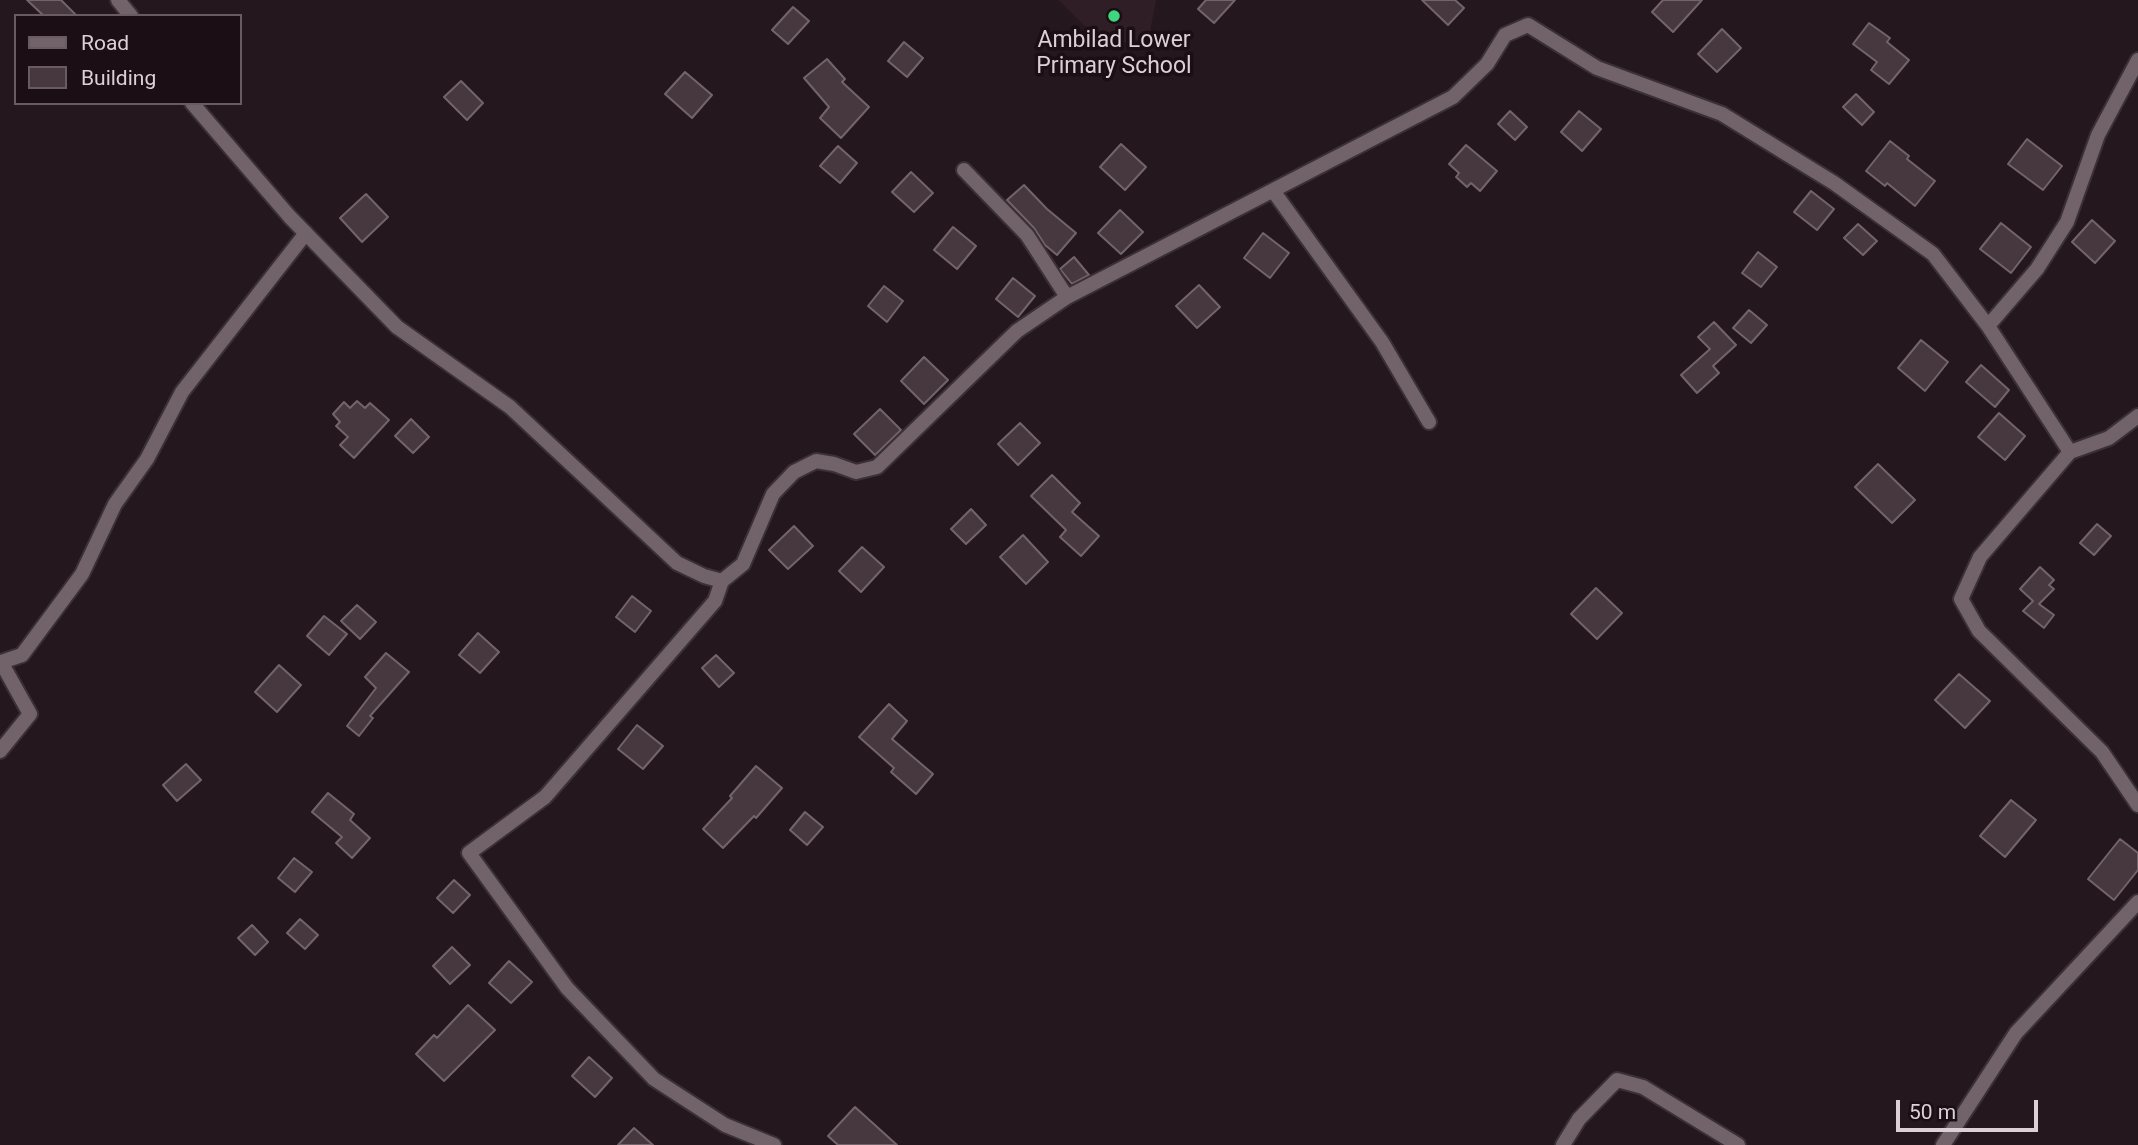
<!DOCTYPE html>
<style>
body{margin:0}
#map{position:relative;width:2138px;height:1145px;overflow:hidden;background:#24171d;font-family:Roboto,sans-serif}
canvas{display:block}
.legend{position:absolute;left:14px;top:14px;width:228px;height:91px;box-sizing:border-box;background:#1b0e14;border:2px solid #685c61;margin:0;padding:9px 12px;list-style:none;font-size:21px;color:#dbd1d5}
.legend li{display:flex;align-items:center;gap:14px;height:35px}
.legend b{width:35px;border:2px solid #685c61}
.scale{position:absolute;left:1896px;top:1100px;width:142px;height:32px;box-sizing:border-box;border:4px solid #dbd1d5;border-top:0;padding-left:9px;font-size:21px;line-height:24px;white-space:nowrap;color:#dbd1d5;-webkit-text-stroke:5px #1b0e14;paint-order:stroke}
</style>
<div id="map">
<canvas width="2138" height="1145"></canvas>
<ul class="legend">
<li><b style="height:9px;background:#726269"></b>Road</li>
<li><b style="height:19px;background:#47383f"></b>Building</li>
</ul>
<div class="scale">50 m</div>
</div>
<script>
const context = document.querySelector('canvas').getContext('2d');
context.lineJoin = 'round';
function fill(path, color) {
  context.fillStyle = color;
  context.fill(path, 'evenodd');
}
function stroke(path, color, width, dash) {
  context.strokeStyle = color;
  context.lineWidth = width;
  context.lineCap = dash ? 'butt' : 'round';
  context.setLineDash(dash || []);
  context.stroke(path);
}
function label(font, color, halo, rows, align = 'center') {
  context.font = font + ' Roboto,sans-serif';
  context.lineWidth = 7;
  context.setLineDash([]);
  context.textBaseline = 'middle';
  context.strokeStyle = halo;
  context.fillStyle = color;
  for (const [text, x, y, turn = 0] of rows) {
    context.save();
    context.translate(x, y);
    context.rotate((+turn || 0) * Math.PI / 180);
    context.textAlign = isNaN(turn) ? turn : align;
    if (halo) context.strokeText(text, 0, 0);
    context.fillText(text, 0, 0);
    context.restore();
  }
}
fill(new Path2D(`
 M1059 0H1156L1149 37 1127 43 1091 32Z`), '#301e27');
const building = new Path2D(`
 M27 0H61L77 16H44Z
 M1206 0H1235L1214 23 1198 9Z
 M1422 0H1455L1464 8 1448 25Z
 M1663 0H1702L1673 32 1652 12Z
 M793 7 809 21 788 44 772 30Z
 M1869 23 1890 38 1887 42 1909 60 1889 84 1871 70 1877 62 1853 44Z
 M1722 29 1741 48 1717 72 1698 54Z
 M904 42 923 58 907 77 888 61Z
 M827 59 845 79 842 82 869 107 841 138 820 118 829 107 804 78Z
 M685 72 712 95 692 118 665 94Z
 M461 81 483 103 467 120 444 97Z
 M1856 94 1874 112 1862 125 1843 107Z
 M1510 111 1527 127 1515 140 1498 124Z
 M1579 111 1601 129 1582 151 1561 132Z
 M2027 139 2062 166 2043 190 2008 164Z
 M1890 141 1909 156 1907 159 1935 181 1915 206 1887 183 1885 186 1866 171Z
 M1121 144 1146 167 1125 190 1100 167Z
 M1466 145 1497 171 1480 191 1471 183 1467 187 1456 177 1459 173 1449 164Z
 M838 146 857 163 840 183 820 166Z
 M911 172 933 193 914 212 892 192Z
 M1024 185 1047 209 1076 233 1057 255 1045 245 1034 228 1007 200Z
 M1811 191 1834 209 1817 230 1794 212Z
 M366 194 388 217 362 242 340 218Z
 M1120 210 1143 232 1121 254 1098 233Z
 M2092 220 2115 241 2095 263 2072 242Z
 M2001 223 2031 247 2011 273 1980 249Z
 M1858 224 1877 241 1863 255 1844 238Z
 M953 227 976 246 957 269 934 250Z
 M1263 233 1289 253 1270 278 1244 258Z
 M1758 252 1777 267 1761 287 1742 273Z
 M1074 257 1089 275 1072 284 1060 269Z
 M1013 278 1035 296 1018 317 996 299Z
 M1199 285 1220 307 1197 328 1176 306Z
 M884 286 903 301 887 322 868 306Z
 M1749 310 1767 325 1751 343 1733 328Z
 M1714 322 1736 345 1713 366 1719 373 1697 393 1681 375 1710 349 1698 337Z
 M1921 340 1948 362 1925 391 1898 368Z
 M924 357 948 380 924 404 901 381Z
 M1981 365 2009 390 1995 407 1966 382Z
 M357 401 365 408 370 403 389 420 354 458 340 445 348 437 336 426 340 422 333 414 344 402 350 408Z
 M880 409 901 430 875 455 854 434Z
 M1999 413 2025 436 2005 460 1978 437Z
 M411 419 429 437 413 453 395 436Z
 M1020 423 1040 443 1018 465 998 444Z
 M1878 464 1915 500 1892 523 1855 487Z
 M1052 475 1080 503 1072 512 1099 536 1081 556 1060 537 1066 530 1031 496Z
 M971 509 986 525 966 544 951 529Z
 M2097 524 2111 536 2094 555 2080 543Z
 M794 526 813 546 788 569 769 550Z
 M1023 535 1048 562 1026 584 1000 557Z
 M862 547 884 567 861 592 839 571Z
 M2040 567 2054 580 2049 585 2054 589 2039 604 2054 615 2044 628 2023 611 2033 601 2020 589Z
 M1596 588 1622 613 1597 639 1571 614Z
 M632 596 651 611 635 632 616 617Z
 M357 605 376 622 360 639 341 621Z
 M324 616 347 634 329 655 307 636Z
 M478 633 499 652 480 673 459 655Z
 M386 653 409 672 370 716 373 718 359 736 347 726 376 688 365 677Z
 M716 655 734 673 719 687 702 668Z
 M279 665 301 685 277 712 255 692Z
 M1959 674 1990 701 1965 728 1935 700Z
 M889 704 907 721 892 739 933 774 916 794 891 772 894 768 859 737Z
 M637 725 663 746 643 769 618 749Z
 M186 764 201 780 177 801 163 785Z
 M756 766 782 788 756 818 754 816 723 848 703 829 732 798 730 796Z
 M328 793 354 814 350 820 370 838 352 858 336 843 342 837 312 812Z
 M2011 800 2036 820 2005 857 1980 836Z
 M805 812 823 827 807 845 790 830Z
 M2120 839 2138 853V870L2114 900 2088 879Z
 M294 858 312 872 295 892 278 878Z
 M454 880 470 895 453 913 437 898Z
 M300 919 318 935 305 949 287 933Z
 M252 925 268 942 255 955 238 938Z
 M452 947 470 965 450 984 433 966Z
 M509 961 532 982 511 1003 489 983Z
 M468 1005 495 1030 444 1081 416 1054 434 1035 437 1038Z
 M589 1057 612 1078 595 1097 572 1076Z
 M855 1107 897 1145H838L828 1136Z
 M634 1128 653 1145H618Z`);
fill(building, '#47383f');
stroke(building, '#73636a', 2);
const street = new Path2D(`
 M118 0 131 16
 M192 103 289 216 397 327 510 407 677 563 704 576 722 581 743 564 773 494 794 472 816 461 834 464 856 472 877 467 1017 331 1067 297 1453 97 1487 64 1505 35 1528 25 1597 68 1722 114 1834 183 1933 254 1988 326 2070 452 1980 557 1961 599 1979 631 2102 752 2138 805
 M964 170 1027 235 1067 297
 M1274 192 1382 342 1429 422
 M1988 326 2037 269 2067 222 2098 135 2138 60
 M2070 452 2109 438 2138 416
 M722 581 715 601 545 797 469 853 567 988 654 1079 725 1125 774 1145
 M0 751 30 714 1 662 22 655 82 574 115 504 147 459 182 392 306 233
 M1563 1145 1579 1119 1617 1080 1643 1087 1738 1145
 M1943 1145 2016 1033 2138 902`);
stroke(street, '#3a3135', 18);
stroke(street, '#726269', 14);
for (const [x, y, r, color] of [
 [1114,16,7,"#3ed77d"]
]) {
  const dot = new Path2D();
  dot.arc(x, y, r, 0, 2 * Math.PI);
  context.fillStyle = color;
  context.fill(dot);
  stroke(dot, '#1b0e14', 2.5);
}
label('23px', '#dbd1d5', '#1b0e14', [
 ["Ambilad Lower",1114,41],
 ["Primary School",1114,67]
]);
</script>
